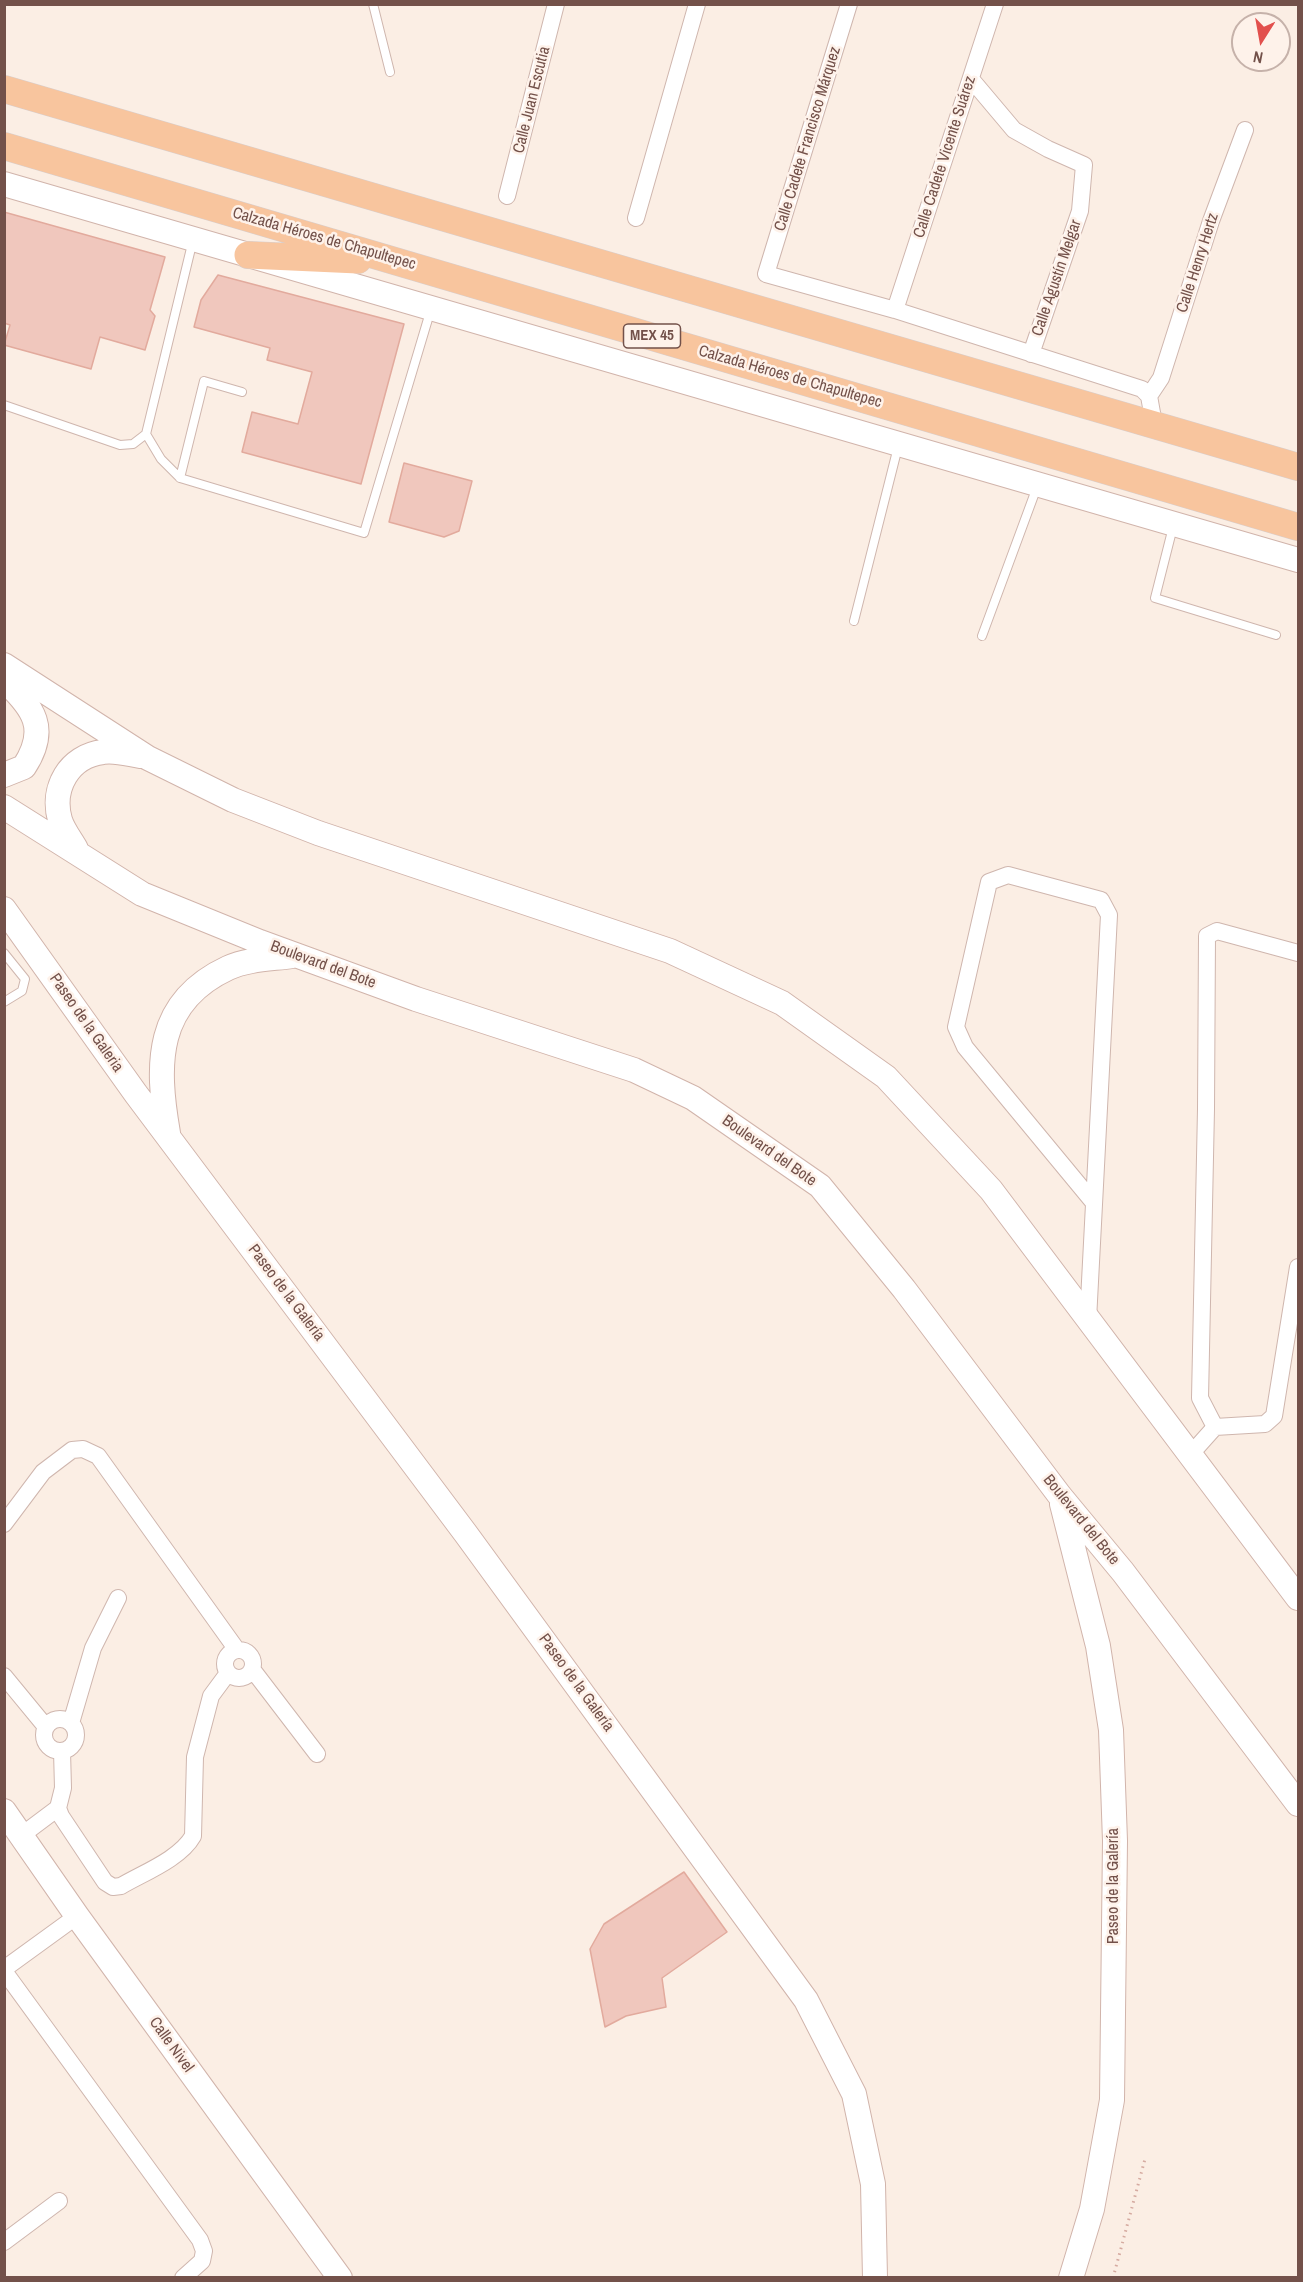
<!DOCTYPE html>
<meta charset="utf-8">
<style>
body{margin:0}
#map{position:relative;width:1303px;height:2282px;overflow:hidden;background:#fbeee4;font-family:"Archivo Narrow",sans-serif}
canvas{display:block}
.frame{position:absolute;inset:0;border:6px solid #73514a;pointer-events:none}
.north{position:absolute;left:1231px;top:12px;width:60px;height:60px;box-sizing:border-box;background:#fef2ea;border:2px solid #c6b2aa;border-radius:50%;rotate:191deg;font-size:16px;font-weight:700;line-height:24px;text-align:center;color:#73514a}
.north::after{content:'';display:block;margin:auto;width:21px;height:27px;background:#e2504d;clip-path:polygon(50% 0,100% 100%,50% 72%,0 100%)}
</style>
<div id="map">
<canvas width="1303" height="2282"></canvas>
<div class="frame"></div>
<div class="north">N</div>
</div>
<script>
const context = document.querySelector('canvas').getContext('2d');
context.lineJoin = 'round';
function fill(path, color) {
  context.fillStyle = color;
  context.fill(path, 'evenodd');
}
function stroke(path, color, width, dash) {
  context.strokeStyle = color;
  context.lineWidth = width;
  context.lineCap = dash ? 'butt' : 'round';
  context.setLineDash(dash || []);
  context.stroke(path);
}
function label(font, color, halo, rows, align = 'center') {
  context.font = font + ' "Archivo Narrow",sans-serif';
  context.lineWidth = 5;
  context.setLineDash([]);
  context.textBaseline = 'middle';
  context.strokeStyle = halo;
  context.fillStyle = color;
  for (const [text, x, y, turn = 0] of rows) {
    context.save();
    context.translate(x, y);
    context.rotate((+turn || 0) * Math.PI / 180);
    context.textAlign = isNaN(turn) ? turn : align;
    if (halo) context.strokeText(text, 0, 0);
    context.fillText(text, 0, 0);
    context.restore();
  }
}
const building = new Path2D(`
 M4 212 165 257 150 310 155 316 145 350 100 337 91 369 4 345 10 325 4 323Z
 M218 275 404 324 361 484 242 452 252 412 298 424 312 372 267 360 270 348 194 327 201 300Z
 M404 463 472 481 459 531 444 537 389 522Z
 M684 1872 727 1932 662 1978 666 2007 626 2016 605 2027 590 1949 604 1924Z`);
fill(building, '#f0c7bd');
stroke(building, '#e2aa9d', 1.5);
const lane = new Path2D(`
 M373 4 390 72
 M4 405 120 445 133 444 146 434 193 240
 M146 434 161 459 180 478 364 533 431 309
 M180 478 204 381 242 392
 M1173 527 1155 598 1276 635
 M854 621 898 447
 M982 636 1037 487
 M4 953 25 979 22 991 4 1002`);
const street = new Path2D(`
 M849 4 766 274 895 310 1142 389 1149 396 1154 424
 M971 79 1014 130 1048 149 1084 165 1080 211 1031 354
 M507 196 556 4
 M636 218 697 4
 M895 310 995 4
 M1149 396 1161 378 1211 221 1245 130
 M1088 1320 1109 915 1101 900 1008 875 989 882 956 1027 965 1047 1094 1203
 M1215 1427 1200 1398 1206 1109 1207 936 1217 931 1298 953
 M1215 1427 1265 1424 1274 1416 1298 1267
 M1190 1455 1215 1427
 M4 1524 43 1472 72 1450 83 1449 98 1456 237 1650
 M225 1664a14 14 0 1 1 28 0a14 14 0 1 1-28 0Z
 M252 1669 317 1754
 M4 1676 46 1727
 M44 1735a16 16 0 1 1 32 0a16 16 0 1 1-32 0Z
 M71 1723 93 1648 118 1598
 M62 1751 63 1788 58 1808 61 1816 105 1882 113 1887 121 1886C143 1873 180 1859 193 1836L195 1757 211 1696 228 1673
 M22 1835 58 1808
 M4 1969 77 1916
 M4 1971 200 2240 204 2251 202 2261 183 2278
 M4 2242 59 2201`);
const secondary = new Path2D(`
 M4 184 1298 560
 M4 665 148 758 233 800 318 833 670 951 782 1003 886 1077 991 1190 1298 1598
 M4 680C34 708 49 729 24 767L4 775
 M4 807 142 894 260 942 416 999 634 1070 693 1098 820 1186 904 1289 1060 1496 1123 1572 1298 1804
 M76 849C71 840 63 830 60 820 51 788 69 756 103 752 115 750 128 754 140 756
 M4 909 136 1094 466 1534 806 2000 854 2094 873 2184 875 2278
 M168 1133C156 1064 155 1002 228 968 248 959 271 959 292 956
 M1062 1504 1098 1646 1111 1730 1115 1841 1112 2100 1092 2209 1071 2278
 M4 1811 77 1916 340 2278`);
const primary = new Path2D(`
 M4 89 1298 467
 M4 146 1298 527
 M248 255 358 260`);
stroke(lane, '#cfb6ae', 10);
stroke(street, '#cfb6ae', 18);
stroke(secondary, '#d1b4ab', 26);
stroke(primary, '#d8cecc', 28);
stroke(new Path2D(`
 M1113 2278 1145 2159`), '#d5aaa0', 3, [1.5, 4.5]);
stroke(lane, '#fff', 8);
stroke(street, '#fff', 16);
stroke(secondary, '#fff', 24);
stroke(primary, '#f8c59e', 27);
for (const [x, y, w] of [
 [652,336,57]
]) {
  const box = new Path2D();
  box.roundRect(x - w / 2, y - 12, w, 24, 4.5);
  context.fillStyle = '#fef2ea';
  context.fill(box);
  stroke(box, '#73514a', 1.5);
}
label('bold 15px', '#73514a', null, [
 ["MEX 45",652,336]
]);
label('16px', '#73514a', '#fef2ea', [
 ["Calle Juan Escutia",532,100,-76],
 ["Calle Cadete Francisco Márquez",808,139,-73],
 ["Calle Cadete Vicente Suárez",945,157,-72],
 ["Calzada Héroes de Chapultepec",324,239,16],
 ["Calle Henry Hertz",1198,263,-72],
 ["Calle Agustín Melgar",1057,278,-71],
 ["Calzada Héroes de Chapultepec",790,377,16],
 ["Boulevard del Bote",323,965,20],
 ["Paseo de la Galeria",86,1023,55],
 ["Boulevard del Bote",769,1151,35],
 ["Paseo de la Galería",286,1293,53],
 ["Boulevard del Bote",1081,1520,51],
 ["Paseo de la Galería",576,1683,54],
 ["Paseo de la Galería",1114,1886,-90],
 ["Calle Nivel",171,2045,54]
]);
</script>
